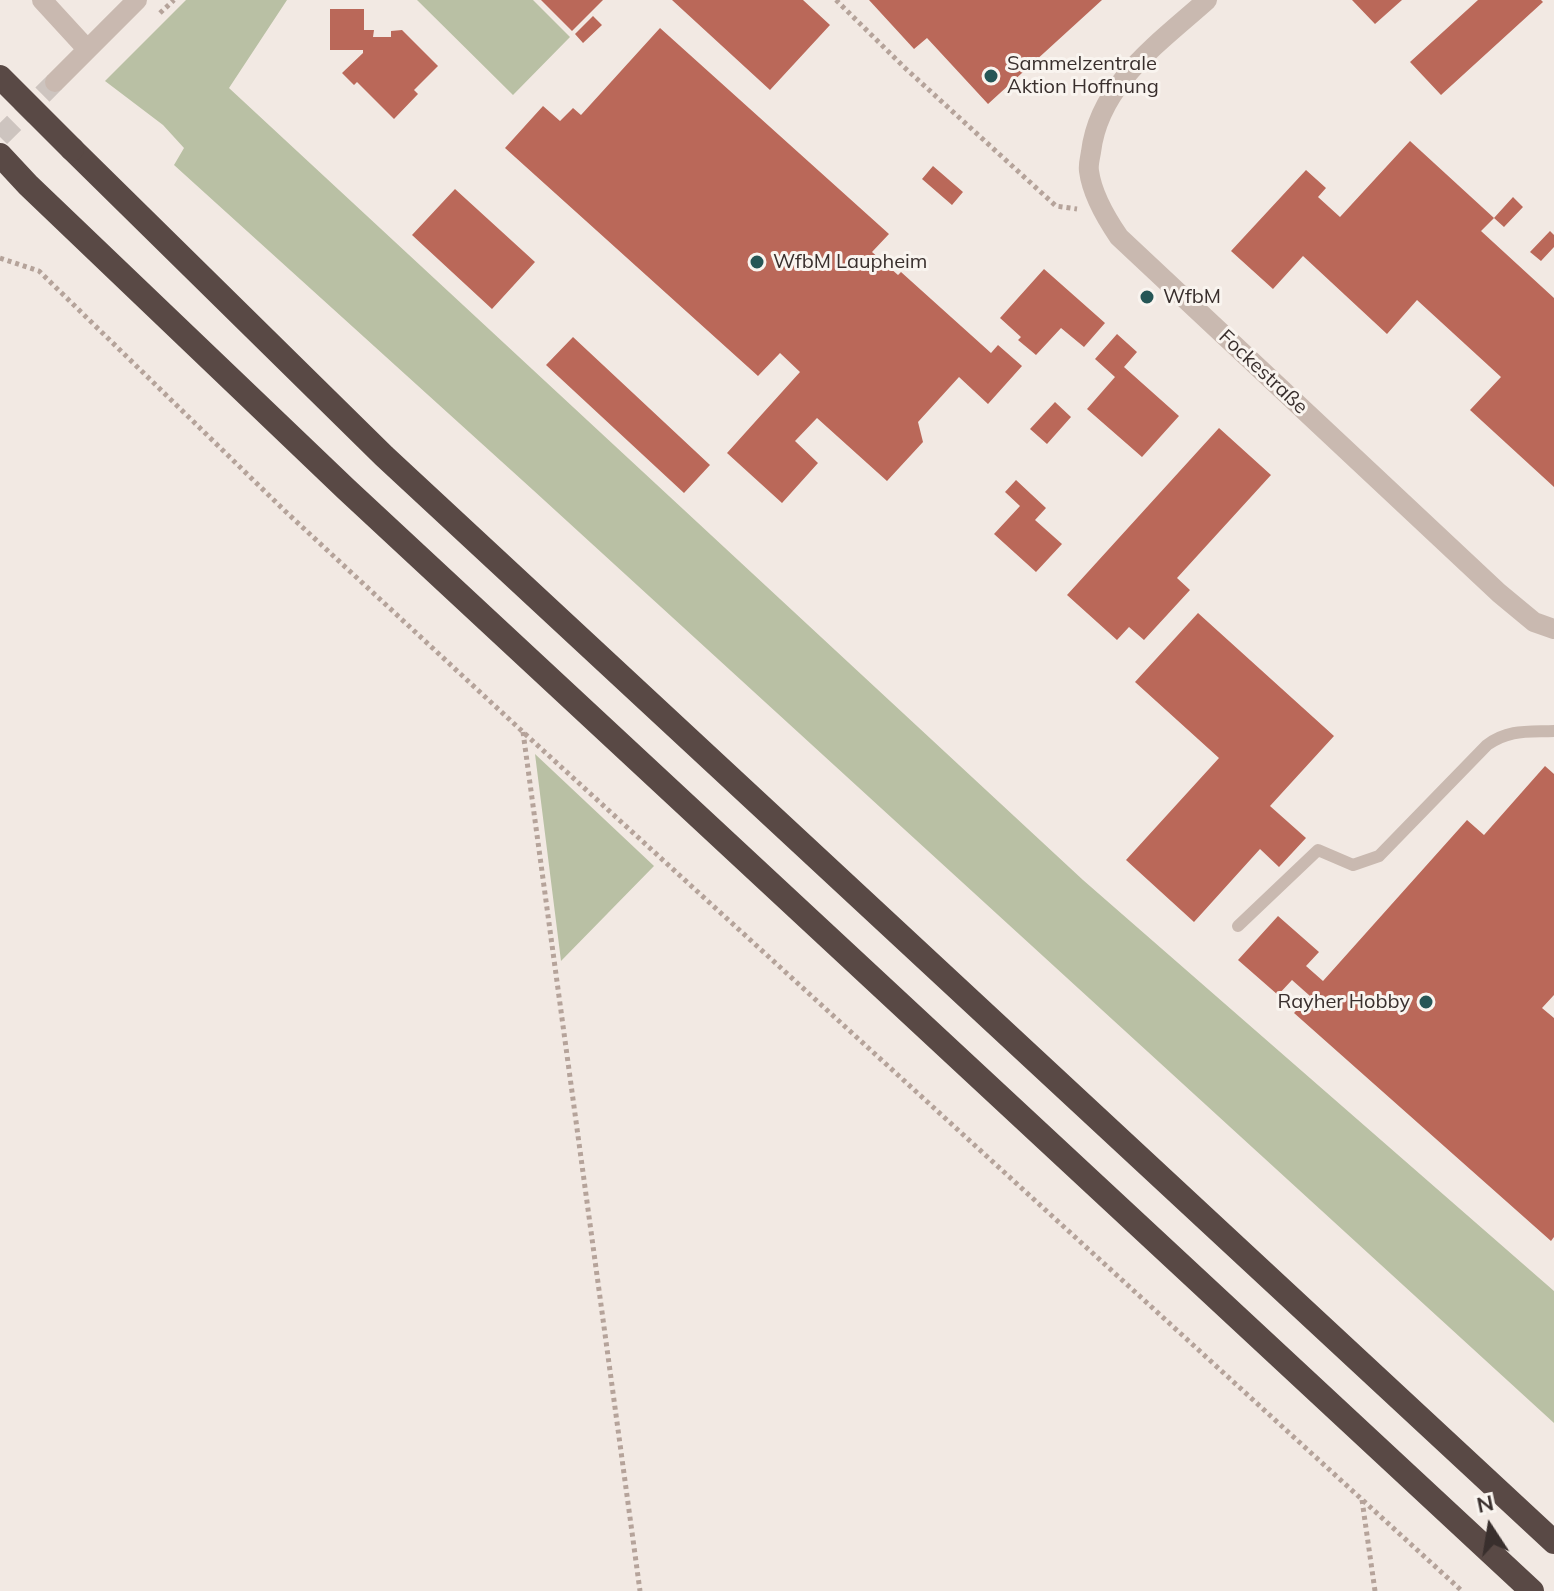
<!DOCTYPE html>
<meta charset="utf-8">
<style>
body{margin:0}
#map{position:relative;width:1554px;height:1591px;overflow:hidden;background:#f2e9e3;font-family:Mulish,sans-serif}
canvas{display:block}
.north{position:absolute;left:1450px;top:1487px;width:80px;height:80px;-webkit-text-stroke:6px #f9f4ef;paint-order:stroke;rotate:348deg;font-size:22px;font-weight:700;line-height:32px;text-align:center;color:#392f2d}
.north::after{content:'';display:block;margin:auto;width:28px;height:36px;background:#392f2d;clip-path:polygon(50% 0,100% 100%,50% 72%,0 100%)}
</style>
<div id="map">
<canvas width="1554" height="1591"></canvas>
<div class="north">N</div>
</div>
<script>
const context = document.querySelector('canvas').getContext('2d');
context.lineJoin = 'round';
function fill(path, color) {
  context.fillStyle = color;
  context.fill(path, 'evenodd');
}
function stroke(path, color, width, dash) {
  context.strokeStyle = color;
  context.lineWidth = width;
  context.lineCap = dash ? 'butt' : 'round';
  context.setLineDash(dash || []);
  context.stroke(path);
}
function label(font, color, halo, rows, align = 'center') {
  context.font = font + ' Mulish,sans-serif';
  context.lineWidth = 6;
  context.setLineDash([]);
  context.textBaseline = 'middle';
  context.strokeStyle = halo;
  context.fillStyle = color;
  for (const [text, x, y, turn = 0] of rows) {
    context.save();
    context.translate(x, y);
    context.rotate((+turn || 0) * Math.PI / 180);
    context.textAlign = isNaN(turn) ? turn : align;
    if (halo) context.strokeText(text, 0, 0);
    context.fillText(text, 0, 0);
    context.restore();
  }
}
fill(new Path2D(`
 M186 0H287L229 88 1083 880 1554 1291V1423L533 490 174 165 184 148 163 125 105 81Z
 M417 0H533L570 37 513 95Z
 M535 754 654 866 561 961Z`), '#b9c0a4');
fill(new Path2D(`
 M541 0H603L572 31Z
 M672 0H803L830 25 770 90Z
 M869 0H1102L988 104 927 38 914 49Z
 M1352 0H1402L1375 24Z
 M1478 0H1541L1543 2 1441 95 1410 62Z
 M330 9H364V30H374L373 37H391V31L402 30 438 66 414 90 418 94 394 119 357 82 354 85 342 73 363 53V50H330Z
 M593 16 602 25 583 43 575 34Z
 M660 28 889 234 872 252 898 275 901 272 991 353 998 345 1022 366 988 404 959 377 918 422 923 442 887 481 817 418 795 441 818 463 782 503 727 453 800 372 780 353 758 376 505 148 543 106 560 121 573 108 581 115Z
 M1410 141 1494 218 1481 231 1554 298V487L1470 410 1501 377 1417 300 1387 334 1303 256 1273 289 1231 251 1306 170 1326 188 1318 197 1340 217Z
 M933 166 963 192 952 205 922 179Z
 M455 189 535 262 492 309 412 235Z
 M1513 197 1523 207 1504 227 1494 218Z
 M1550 231 1554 235V247L1541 261 1530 252Z
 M1044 269 1105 323 1084 347 1061 328 1036 355 1018 340 1021 337 1000 318Z
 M1117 334 1137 352 1124 367 1179 416 1142 457 1087 409 1115 377 1095 359Z
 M573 337 710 465 684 493 546 365Z
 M1055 402 1071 417 1047 444 1030 429Z
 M1219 428 1271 475 1177 578 1190 590 1144 640 1129 627 1117 640 1067 595Z
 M1016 480 1046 508 1035 520 1062 544 1036 572 994 534 1020 506 1005 492Z
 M1198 613 1334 736 1270 806 1306 838 1279 867 1260 849 1194 922 1126 860 1219 758 1135 682Z
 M1545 766 1554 774V995L1542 1008 1554 1018V1237L1551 1241 1294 1013 1310 996 1292 980 1278 995 1238 960 1278 916 1319 952 1306 966 1323 981 1467 820 1484 835Z`), '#ba6859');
stroke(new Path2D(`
 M0 137 55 82`), '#cdc4bf', 20, [20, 10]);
stroke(new Path2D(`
 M836 0 905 68 1056 206 1077 209
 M160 13 174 0
 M0 258 39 271 285 511 523 732 1462 1591
 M523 732 640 1591
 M1362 1500 1375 1591`), '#b5a39a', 5, [4, 4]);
stroke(new Path2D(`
 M1238 926 1318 850 1353 865 1379 856 1487 745C1509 729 1528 732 1554 731`), '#c9b9b0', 12);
stroke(new Path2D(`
 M42 0 87 49
 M1207 0C1159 43 1099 84 1091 152 1090 158 1088 165 1089 171 1092 194 1106 218 1119 237L1499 593 1534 622 1554 629
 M55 82 137 0`), '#c9b9b0', 20);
stroke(new Path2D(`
 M72 149 384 456 1554 1542
 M0 155 28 185 346 489 1532 1591`), '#594945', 24);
stroke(new Path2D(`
 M0 77 72 149`), '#594945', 24);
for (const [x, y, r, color] of [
 [991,76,8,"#265656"],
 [757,262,8,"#265656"],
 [1147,297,8,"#265656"],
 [1426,1002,8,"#265656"]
]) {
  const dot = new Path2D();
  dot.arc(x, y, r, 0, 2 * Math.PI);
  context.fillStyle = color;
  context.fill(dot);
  stroke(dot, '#f9f4ef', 3);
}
label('20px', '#392f2d', '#f9f4ef', [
 ["Sammelzentrale",1007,64],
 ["Aktion Hoffnung",1007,87],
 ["WfbM Laupheim",773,262],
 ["WfbM",1163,297],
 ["Rayher Hobby",1410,1002,"right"]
], 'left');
label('20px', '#392f2d', '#f9f4ef', [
 ["Fockestraße",1263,372,43]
]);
</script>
